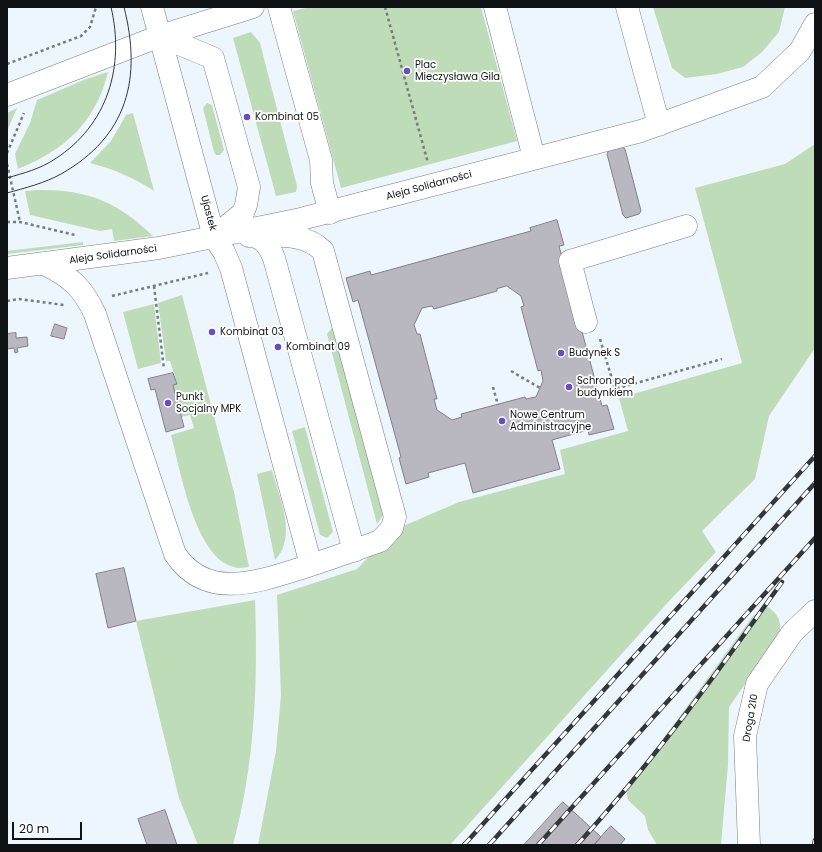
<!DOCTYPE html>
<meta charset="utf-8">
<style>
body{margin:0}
#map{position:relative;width:822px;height:852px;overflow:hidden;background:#eef6fd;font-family:Poppins,sans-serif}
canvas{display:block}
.frame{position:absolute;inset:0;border:8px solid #101315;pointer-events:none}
.scale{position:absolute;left:12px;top:822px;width:70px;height:18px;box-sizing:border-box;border:2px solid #101315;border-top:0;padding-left:5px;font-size:12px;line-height:14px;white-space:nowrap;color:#101315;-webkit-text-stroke:3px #fff;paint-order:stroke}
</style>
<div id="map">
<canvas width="822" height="852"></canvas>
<div class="frame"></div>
<div class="scale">20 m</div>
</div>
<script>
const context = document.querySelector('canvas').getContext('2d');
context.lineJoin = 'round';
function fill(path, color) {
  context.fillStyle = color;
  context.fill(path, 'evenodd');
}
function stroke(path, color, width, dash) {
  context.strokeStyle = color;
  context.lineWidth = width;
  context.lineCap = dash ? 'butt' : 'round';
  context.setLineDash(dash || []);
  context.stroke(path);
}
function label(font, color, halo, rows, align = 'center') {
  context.font = font + ' Poppins,sans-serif';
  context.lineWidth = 3.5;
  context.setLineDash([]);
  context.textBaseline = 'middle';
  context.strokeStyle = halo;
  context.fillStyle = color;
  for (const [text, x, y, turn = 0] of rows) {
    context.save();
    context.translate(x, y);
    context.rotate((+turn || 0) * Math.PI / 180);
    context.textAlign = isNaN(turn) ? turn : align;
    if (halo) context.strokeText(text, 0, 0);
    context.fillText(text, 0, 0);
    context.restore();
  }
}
fill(new Path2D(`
 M310 7H481L517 141 341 188 293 11Z
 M653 7H785L779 32 762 52 743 67 717 74 685 78 672 68Z
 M251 32 260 43 297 186 296 192 276 196 233 38Z
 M108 72C96 122 65 150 18 169L15 154 30 123 37 100 86 79Z
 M207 103 212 105 224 150 220 155H216L214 152 203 108Z
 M17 108 7 131V113Z
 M133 113 154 191C134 178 114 169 90 163L111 141 126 115Z
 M815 144V348L769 416 755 479 702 531 716 552 671 599 450 845H258L276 751 281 695 277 595 357 569 394 530 459 502 565 474 560 450 628 431 619 398 742 363 695 188 785 164Z
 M36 190C86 189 117 201 153 236L114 241 112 229 100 231 30 215 25 191Z
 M83 242V245L7 254V251Z
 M182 295 234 492 249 567C244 567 239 569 234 567 195 558 180 469 171 435L194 428 190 415 181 417 173 385 177 383 170 361H166L158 303Z
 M154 304 161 363 138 369 123 312Z
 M334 325 383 515 377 524 327 334Z
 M305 427 333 532 327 538 320 535 292 431Z
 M272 470C279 497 298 537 275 560L257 474Z
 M255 600C258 684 255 763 233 845H198L179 798 136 621Z
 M768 607C779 615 781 621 780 634L729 707 728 765 721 845H657L648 830 645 816 628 800 626 790 753 616Z`), '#bfdcb8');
const building = new Path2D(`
 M622 147 625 149 641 211 639 214 626 218 623 215 607 154 609 150Z
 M557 220 564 245 559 246 602 406 607 405 614 429 589 435 588 430 552 440 560 469 473 493 465 463 428 473 429 477 406 484 399 458 401 457 358 300 353 302 346 278 370 271 371 275 531 231 530 228ZM507 286 521 296 524 306 521 307 538 371 541 370 543 381 536 397 526 399 525 397 461 414 462 417 452 420 437 410 434 399H437L420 334H417L414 325 422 308 432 306 434 309 497 291V289Z
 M55 324 67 328 64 339 51 336Z
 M16 333V338L27 337 28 346 17 348 18 352 15 353 14 348 7 349V334Z
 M173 373 177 384 173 385 184 427 166 432 155 389 151 390 148 379Z
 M124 568 136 621 108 628 96 574Z
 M563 802 601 837 594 845H524Z
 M165 810 177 845H147L138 819Z
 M611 826 625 839 620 845H594Z`);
fill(building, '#b9b7c0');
stroke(building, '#827f88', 1);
const minor = new Path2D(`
 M152 7 214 237 224 252 231 268 311 565
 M279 7 321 160 322 183 330 213
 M495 7 534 158
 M627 7 659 125
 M160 36 213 58 249 187 246 205 243 213 216 235
 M7 95 160 36 253 7
 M249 236C263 236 269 246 274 258L354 551
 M44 264C70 276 83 288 95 314L175 554C207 602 260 581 305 567 330 559 355 550 380 541L392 528 395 517 323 251C305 233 280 236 257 236
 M7 268 159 248 301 219 641 131 762 87 800 51 815 24
 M586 322 570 261 686 226
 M749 845 745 736 757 684 792 633 815 611`);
stroke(minor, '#787f85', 23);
stroke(new Path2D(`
 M385 7 428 163
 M7 64 81 36 90 27 96 7
 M7 153 24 113
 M7 164 20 222
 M7 222H20L75 235
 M154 286 164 369
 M112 296 208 273
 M7 301 19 299 64 305
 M600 339 615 389 722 359
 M511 371 540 388
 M493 387 498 405`), '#777c81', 2.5, [3, 3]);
stroke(minor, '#fff', 22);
stroke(new Path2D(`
 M7 178C24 173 40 169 55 159 108 125 125 66 111 7
 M7 193C25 188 45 183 61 174 128 136 142 78 124 7`), '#33373a', 1);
const rail = new Path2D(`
 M464 845 815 456
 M489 845 815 483
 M538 845 815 538
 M577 845C652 763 717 673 782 582
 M814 845 815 840`);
stroke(rail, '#33373a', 4.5);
stroke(rail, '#fff', 3, [9]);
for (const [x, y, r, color] of [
 [407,71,4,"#684cc5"],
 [247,117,4,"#684cc5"],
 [212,332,4,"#684cc5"],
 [278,347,4,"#684cc5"],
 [561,353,4,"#684cc5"],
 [569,387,4,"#684cc5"],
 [168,403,4,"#684cc5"],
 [502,421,4,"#684cc5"]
]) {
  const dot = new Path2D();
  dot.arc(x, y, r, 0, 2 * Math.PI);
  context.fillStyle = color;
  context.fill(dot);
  stroke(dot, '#fff', 1.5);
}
label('10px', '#101315', '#fff', [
 ["Plac",415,65],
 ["Mieczysława Gila",415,77],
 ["Kombinat 05",255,117],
 ["Kombinat 03",220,332],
 ["Kombinat 09",286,347],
 ["Budynek S",569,353],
 ["Schron pod",577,381],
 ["budynkiem",577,393],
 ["Punkt",176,397],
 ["Socjalny MPK",176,409],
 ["Nowe Centrum",510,415],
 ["Administracyjne",510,427]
], 'left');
label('10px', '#101315', '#fff', [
 ["Aleja Solidarności",429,186,-15],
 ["Ujastek",208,213,75],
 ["Aleja Solidarności",113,255,-8],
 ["Droga 210",751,718,-80]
]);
</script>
